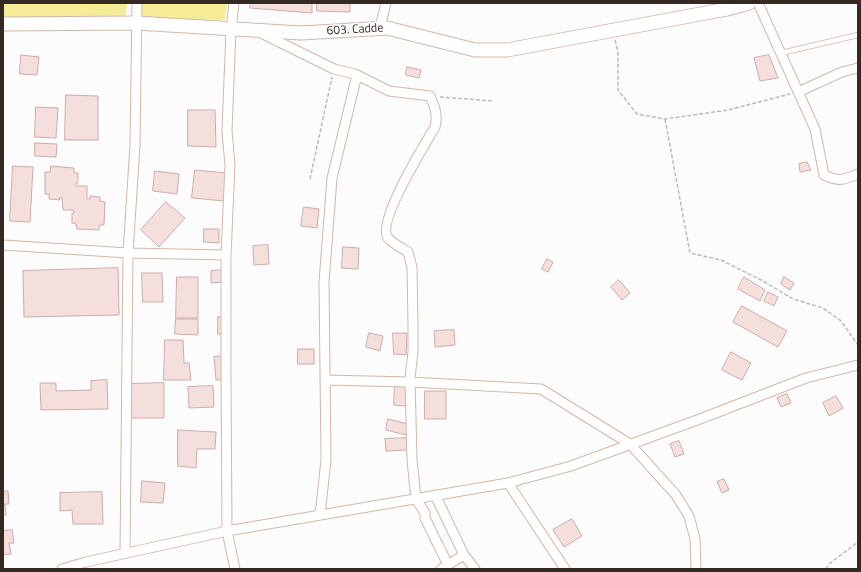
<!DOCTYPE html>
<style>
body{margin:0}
#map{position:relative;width:861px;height:572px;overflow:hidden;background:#fcfcfc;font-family:"Titillium Web",sans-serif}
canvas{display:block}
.frame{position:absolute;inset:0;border:4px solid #352a23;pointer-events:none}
</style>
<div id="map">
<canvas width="861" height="572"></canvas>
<div class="frame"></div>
</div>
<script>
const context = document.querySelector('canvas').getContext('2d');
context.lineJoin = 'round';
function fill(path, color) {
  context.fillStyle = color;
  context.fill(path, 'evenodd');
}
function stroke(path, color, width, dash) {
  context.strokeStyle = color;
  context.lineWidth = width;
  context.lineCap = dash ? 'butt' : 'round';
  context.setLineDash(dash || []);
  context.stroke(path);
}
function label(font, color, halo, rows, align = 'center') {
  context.font = font + ' "Titillium Web",sans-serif';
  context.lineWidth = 3;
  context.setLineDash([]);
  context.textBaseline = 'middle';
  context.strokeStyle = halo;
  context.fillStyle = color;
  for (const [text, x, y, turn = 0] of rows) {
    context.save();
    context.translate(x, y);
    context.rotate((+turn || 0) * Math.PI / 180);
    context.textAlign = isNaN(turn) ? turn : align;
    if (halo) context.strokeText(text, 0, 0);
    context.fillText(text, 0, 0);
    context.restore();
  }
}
fill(new Path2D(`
 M3 3H127L125 18 3 17Z
 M142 3H227L225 20 141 18Z`), '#f5ec97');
const building = new Path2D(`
 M251 3H312V13L250 8Z
 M317 3H350V12L317 11Z
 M21 55 39 57 37 75 20 74Z
 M769 55 778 78 760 81 754 58Z
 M407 67 421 70 419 78 406 75Z
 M66 95 98 96V140H65Z
 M36 107 58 108 56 138 35 137Z
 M188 110H215L216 147 188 146Z
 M35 143 57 144 56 157 35 156Z
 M807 162 811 170 800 172 799 164Z
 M13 166 33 167 30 222 10 221Z
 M51 166 74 168V173H78V183H76V186H87V199H90V196L100 197V201L105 202 104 225H99V230L77 229 76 224 72 223V213H74V210H63L62 198H59L60 200 49 199V194H45V172H50Z
 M195 170 227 173 224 201 192 198Z
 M155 171 179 174 177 194 153 191Z
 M166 202 185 218 159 247 141 230Z
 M304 207 319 209 317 228 301 226Z
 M204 229H219V243L204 242Z
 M268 245 269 264 254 265 253 246Z
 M343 247 359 248 358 269 342 268Z
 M547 259 553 262 548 272 542 269Z
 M118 268 119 315 24 317 23 271Z
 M223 270 224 282 211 283V271Z
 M142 273H162L163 302H143Z
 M177 277H198V318H176Z
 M744 277 765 290 760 301 738 289Z
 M784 277 794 283 790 290 781 284Z
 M619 280 630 293 622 300 611 287Z
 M768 292 778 297 774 306 764 301Z
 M742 306 787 331 778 347 733 322Z
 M218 317H225V334H218Z
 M176 319H198V335L175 334Z
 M454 330 455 345 435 347 434 331Z
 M369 333 383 336 380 351 366 347Z
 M393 333H407L406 355 394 354Z
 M165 340H183L184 363H189L191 380H164Z
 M298 349H314V364H298Z
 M731 352 751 363 742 380 722 370Z
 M223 356 225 380H216L214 357Z
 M107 380 108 409 41 410 40 383H56V391L91 390V381Z
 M164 383V418H131L130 384Z
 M395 384 408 385 406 406 394 405Z
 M213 386 214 407 189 408 188 387Z
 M425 391H446V419H425Z
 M787 394 791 403 781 407 777 398Z
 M836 396 843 408 829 416 823 403Z
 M388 419 408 424 406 435 386 430Z
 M178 430 216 432 215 449H197L196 468 178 466Z
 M407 438 408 450 386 451 385 439Z
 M679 441 684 454 675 457 670 444Z
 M724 479 729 490 722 493 717 482Z
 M142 481 165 483 163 503 141 502Z
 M8 491 9 504H5L6 515H3V492Z
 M102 492 103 524H73L72 510 60 511V493Z
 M572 519 582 536 564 547 553 530Z
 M12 530 14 543H9L11 554 3 555V531Z`);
fill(building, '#f4dfdd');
stroke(building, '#cdaba8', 1);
const lane = new Path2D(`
 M781 53 858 35`);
const street = new Path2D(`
 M234 3 231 29 227 131 230 165 226 255V375L227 531 235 569
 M758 3 815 129 824 175C839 182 844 180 858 174
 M380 28 386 3
 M261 33 334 69 355 74 389 91 430 96C435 107 438 116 435 127 425 144 376 223 388 238 392 243 402 248 408 252L412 267 413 325V352L410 378 412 460 416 499 425 513V518L448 565
 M798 92 842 72 858 68
 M3 245 128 253 226 255
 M325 380 410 382 541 389 630 444 676 495 689 516 695 539 696 569
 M508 483 565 569
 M435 495 464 555 441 569
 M320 515 326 460 324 282 332 178 357 75
 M125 553 128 253 135 145 137 3
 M464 555 475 569
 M62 569 86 562 227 531 508 483 571 466 700 419 806 378 858 365`);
const secondary = new Path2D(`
 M3 24 136 23 301 33 387 28 475 50H507L727 9 749 3`);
stroke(lane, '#d4b7a7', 6);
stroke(street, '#d4b7a7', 11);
stroke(secondary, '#d4b7a7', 15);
stroke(new Path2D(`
 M615 40 618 52V90L637 114 665 119 728 110 790 94
 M440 97 493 101
 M665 119 690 253 721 260 763 281 793 299 823 308 841 321 858 345
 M310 179 332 77
 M826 569 829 564 858 542`), '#bebbb8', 1.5, [4, 2]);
stroke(lane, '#fff', 4.5);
stroke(street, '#fff', 9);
stroke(secondary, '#fff', 13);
label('12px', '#352a23', '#fff', [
 ["603. Cadde",355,30,-3]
]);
</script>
